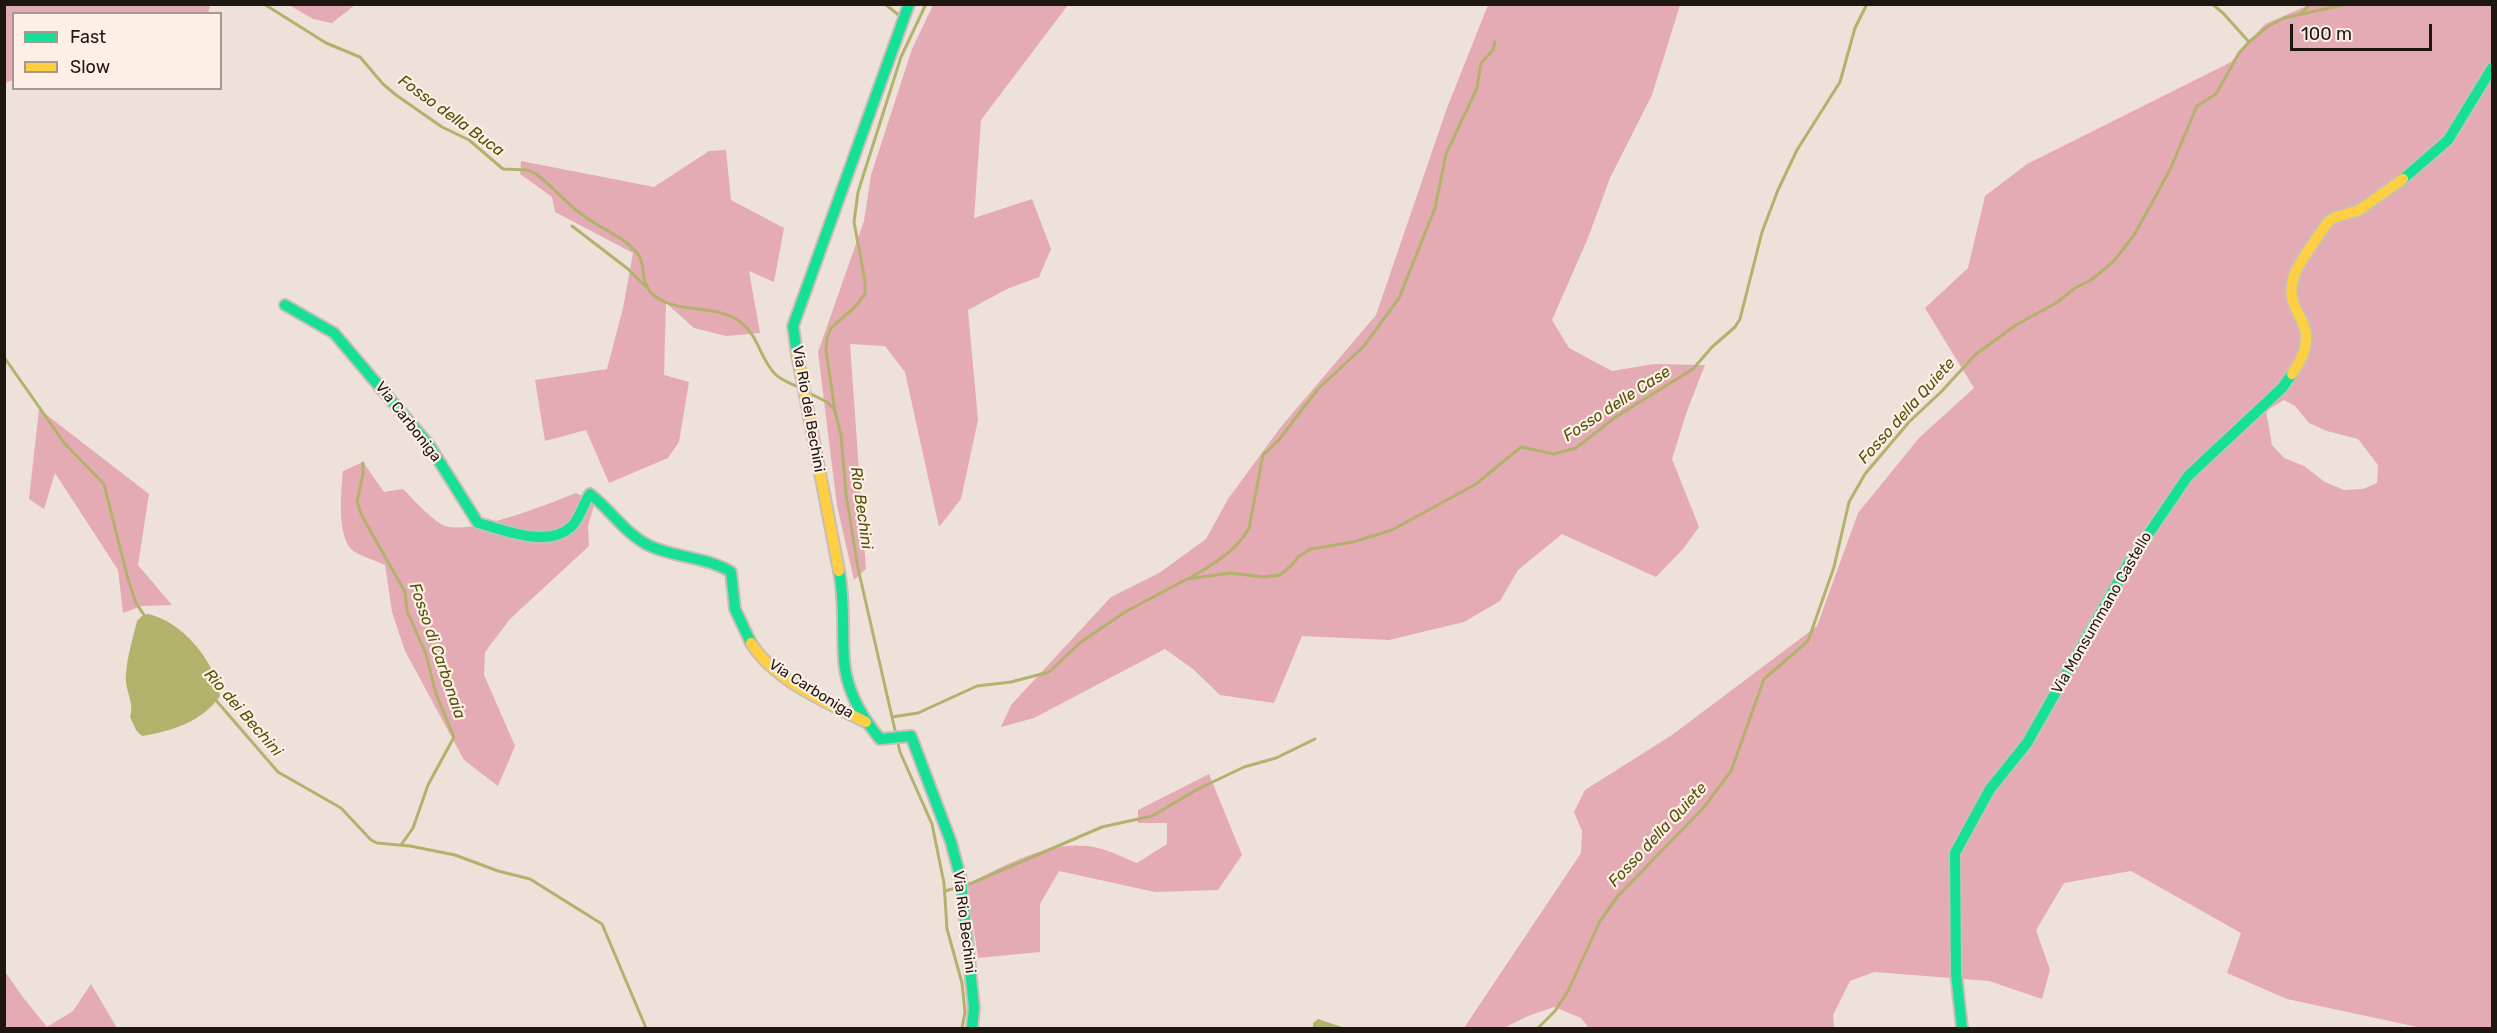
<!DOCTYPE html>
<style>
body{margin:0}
#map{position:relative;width:2497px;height:1033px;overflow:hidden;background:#eee1d9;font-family:Rubik,sans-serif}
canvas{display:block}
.frame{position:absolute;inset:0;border:6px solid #1e1611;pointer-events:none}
.legend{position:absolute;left:12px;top:12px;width:210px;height:78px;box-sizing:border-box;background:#fdefe6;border:2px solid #a49891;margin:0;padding:8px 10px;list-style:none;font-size:18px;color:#1e1611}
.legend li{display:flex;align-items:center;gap:12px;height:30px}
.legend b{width:30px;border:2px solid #a49891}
.scale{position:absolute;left:2290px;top:24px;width:142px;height:27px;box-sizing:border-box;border:3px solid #1e1611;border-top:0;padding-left:8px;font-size:18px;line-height:21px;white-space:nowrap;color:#1e1611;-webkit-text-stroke:4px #fdefe6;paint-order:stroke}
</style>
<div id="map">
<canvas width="2497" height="1033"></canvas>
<div class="frame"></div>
<ul class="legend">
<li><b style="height:8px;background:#16e098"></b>Fast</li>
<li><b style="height:8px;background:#ffcf43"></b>Slow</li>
</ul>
<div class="scale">100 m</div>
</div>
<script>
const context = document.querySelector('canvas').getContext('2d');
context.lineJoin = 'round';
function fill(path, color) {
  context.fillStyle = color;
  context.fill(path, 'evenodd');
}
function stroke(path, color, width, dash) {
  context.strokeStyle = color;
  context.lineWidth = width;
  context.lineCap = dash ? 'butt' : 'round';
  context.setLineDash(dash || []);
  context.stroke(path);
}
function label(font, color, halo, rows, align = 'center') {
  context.font = font + ' Rubik,sans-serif';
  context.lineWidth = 4.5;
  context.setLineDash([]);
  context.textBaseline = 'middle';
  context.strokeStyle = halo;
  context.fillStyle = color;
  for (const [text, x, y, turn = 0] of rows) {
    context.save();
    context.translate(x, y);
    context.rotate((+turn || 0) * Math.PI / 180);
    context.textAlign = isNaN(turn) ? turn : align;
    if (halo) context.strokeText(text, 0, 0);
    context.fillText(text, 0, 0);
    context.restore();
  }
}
fill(new Path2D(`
 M5 4H210V5L208 14H14L13 80 5 83Z
 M289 5H355L332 23 313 19Z
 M933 5H1068L981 120 974 218 1032 199 1051 249 1039 277 1007 289 968 310 978 420 961 499 939 527 905 372 885 346 850 344 866 569 854 580 837 506 818 352 864 221 871 175 912 49Z
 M1488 5H1680L1652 95 1610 178 1588 238 1552 320 1569 348 1612 371 1654 364 1705 365 1687 411 1672 459 1699 527 1683 549 1656 577 1562 534 1518 570 1500 601 1464 622 1389 640 1302 636 1274 703 1220 695 1193 669 1165 649 1034 718 1001 727 1011 705 1111 597 1159 573 1206 539 1228 499 1280 428 1376 315 1447 108Z
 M2309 5H2492V1028H2422L2287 999 2227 973 2241 933 2131 871 2064 883 2036 930 2050 970 2042 999 1989 981 1874 972 1850 981 1833 1015 1834 1028H1589L1581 1018 1554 1007 1528 1016 1504 1028H1464L1581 853 1582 831 1574 812 1585 790 1672 735 1817 626 1858 513 1919 438 1974 388 1925 308 1968 268 1985 196 2027 164 2231 62 2265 24ZM2284 400 2295 406 2309 423 2327 431 2358 439 2378 465 2377 483 2363 489 2344 490 2325 482 2304 466 2284 458 2272 445 2266 411Z
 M726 150 731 200 784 228 774 282 749 271 760 333 726 336 694 328 666 303 664 375 689 382 679 442 668 458 609 483 586 430 545 441 535 380 607 369 623 308 633 253 555 212 552 197 520 174 521 161 654 187 709 151Z
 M39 409 149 494 138 565 172 605 142 606 123 613 118 570 55 473 44 509 29 499Z
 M363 462 384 492 403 489C415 501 428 516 441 524 464 539 550 503 576 493L595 502 588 526 589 546 510 619 485 652 484 675 515 746 498 786 464 760 405 651 392 612 385 565C375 560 358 556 351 549 337 534 341 490 343 471Z
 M1209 774 1242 855 1218 890 1155 892 1059 871 1040 904V952L978 958 967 884C1007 865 1052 837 1098 848 1111 851 1124 858 1137 863L1167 844V823H1138V810Z
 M4 970 22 996 47 1027 73 1011 91 984 117 1028H5Z`), '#e5abb4');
fill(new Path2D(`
 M148 614C182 621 216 662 220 696 202 722 172 731 142 736L136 730 130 717C135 703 124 689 126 674 127 657 133 638 137 621L142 616Z
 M1318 1019 1345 1028H1313V1023Z`), '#b3b26c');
stroke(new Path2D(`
 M264 4 326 43 360 57 383 84 396 95 442 127 469 140 503 169 528 170 536 174C553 186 566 204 584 216 601 229 623 236 637 253 648 266 637 283 656 297 682 315 719 303 743 324 759 338 760 358 775 374 781 380 790 383 798 387
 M885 4 901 17
 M926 4 901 57 858 192 854 222 865 281V294L856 306 831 328 827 338 826 351 835 411 841 435 846 494 858 568 900 752 932 824 944 883 947 929 962 983 965 1012 962 1028
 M2212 4 2223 13 2249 42
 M2301 14 2310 4
 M572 226 628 269 645 286
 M4 357 65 444 104 484 128 579 136 603 146 618
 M807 392 827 402 834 409
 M363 463V474L357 502 362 516 405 592 407 611 426 654 436 694 454 737 428 785 413 828 401 845
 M1191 577C1213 565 1237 550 1249 528L1263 455 1278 441 1318 389 1364 346 1399 298 1435 208 1446 154 1477 88 1481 63 1493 50 1495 42
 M214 698 278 772 341 808 371 840 377 843 410 846 455 855 498 871 530 879 602 924 646 1028
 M892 717 918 713 977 686 1011 682 1049 672 1081 642 1125 612 1187 579 1230 573 1264 577 1280 575 1292 565 1299 556 1311 549 1353 542 1392 530 1476 484 1521 447 1554 454 1576 448 1617 416 1693 369 1712 347 1735 327 1740 319 1762 232 1778 190 1797 150 1840 82 1855 28 1867 4
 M945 891 972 883 1102 827 1152 816 1198 789 1244 767 1276 758 1315 739
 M1538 1028 1555 1011 1568 991 1600 921 1618 896 1705 806 1731 771 1764 679 1808 641 1834 567 1849 502 1865 474 1909 422 1941 392 1976 354 2016 325 2056 303 2075 288 2091 280 2114 261 2134 235 2170 170 2197 106 2216 94 2239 53 2249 42 2267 27 2284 18 2347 4`), '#b3b26c', 3);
const fast = new Path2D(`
 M2403 179 2448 140 2492 68
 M285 305 334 333 429 445 478 523C505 530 548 549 572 526 580 518 583 504 590 494 611 510 626 535 650 546 676 558 707 557 731 572L735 609 751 643
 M797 354 793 326 909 4
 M839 571C845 601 842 630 844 660 846 690 861 716 880 739L911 736 951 842 961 880 974 1008 972 1028
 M1962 1028 1956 973 1955 853 1990 789 2027 743 2130 561 2188 476 2282 388 2292 374`);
const slow = new Path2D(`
 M797 354 839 571
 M2292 374C2328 321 2283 319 2293 279 2296 265 2319 236 2327 223L2333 218 2359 210 2403 179
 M751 643C776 682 826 702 866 722`);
stroke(fast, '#c8beb7', 14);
stroke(slow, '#c8beb7', 14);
stroke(fast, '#16e098', 10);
stroke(slow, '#ffcf43', 10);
label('15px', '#1e1611', '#fdefe6', [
 ["Via Rio dei Bechini",808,409,80],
 ["Via Carboniga",408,422,52],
 ["Via Monsummano Castello",2102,613,-60],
 ["Via Carboniga",811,689,32],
 ["Via Rio Bechini",964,922,83]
]);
label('italic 16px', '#515308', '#fdefe6', [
 ["Fosso della Buca",451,116,36],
 ["Fosso delle Case",1617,404,-33],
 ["Fosso della Quiete",1907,411,-48],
 ["Rio Bechini",861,508,82],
 ["Fosso di Carbonaia",437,651,71],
 ["Rio dei Bechini",243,713,49],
 ["Fosso della Quiete",1658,835,-47]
]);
</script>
